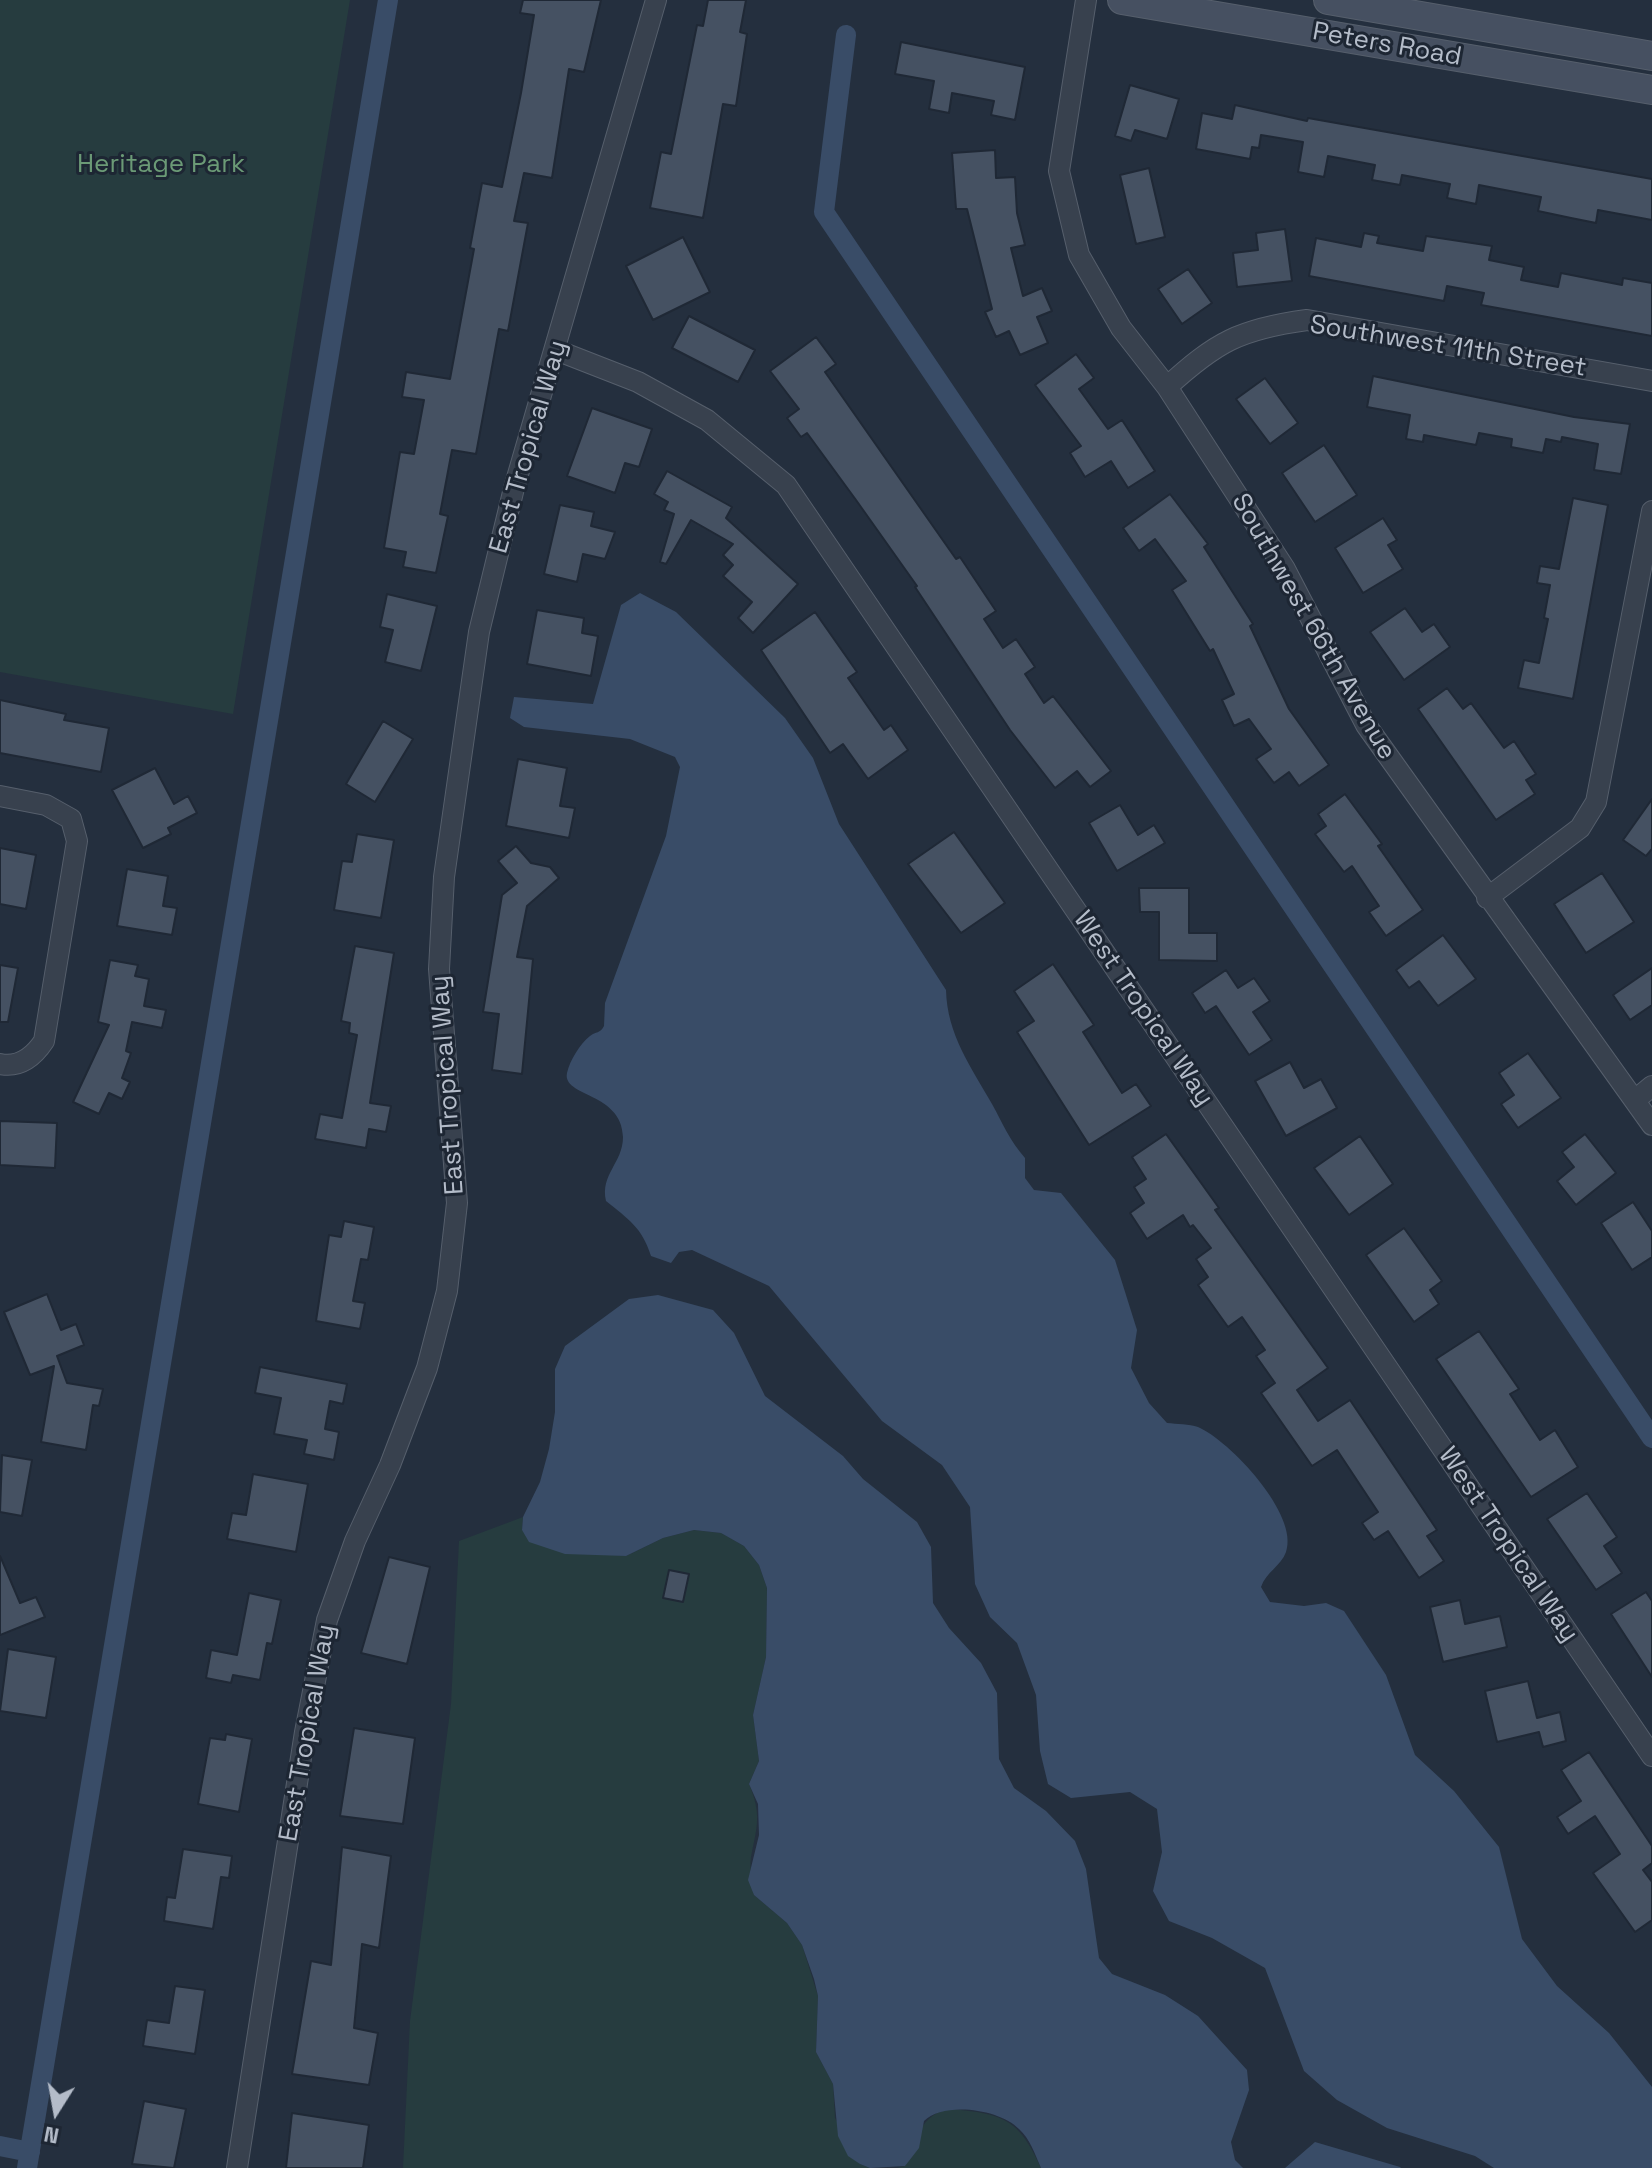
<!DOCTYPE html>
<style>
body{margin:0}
#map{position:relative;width:1652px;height:2168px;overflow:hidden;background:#242f3e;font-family:"Space Grotesk",sans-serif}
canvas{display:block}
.north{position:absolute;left:16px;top:2072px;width:80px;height:80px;-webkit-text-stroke:6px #1d2633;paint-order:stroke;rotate:191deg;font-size:22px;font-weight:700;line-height:32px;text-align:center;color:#b4bcc9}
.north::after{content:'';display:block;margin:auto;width:28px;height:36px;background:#b4bcc9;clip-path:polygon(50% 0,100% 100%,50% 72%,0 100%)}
</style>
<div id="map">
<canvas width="1652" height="2168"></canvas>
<div class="north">N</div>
</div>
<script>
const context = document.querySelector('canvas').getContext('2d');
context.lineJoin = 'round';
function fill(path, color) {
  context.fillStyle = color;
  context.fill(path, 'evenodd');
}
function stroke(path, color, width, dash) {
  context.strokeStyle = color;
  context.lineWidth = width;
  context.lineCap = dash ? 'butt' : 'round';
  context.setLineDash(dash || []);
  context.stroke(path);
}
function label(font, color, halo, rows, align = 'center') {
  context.font = font + ' "Space Grotesk",sans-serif';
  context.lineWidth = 6;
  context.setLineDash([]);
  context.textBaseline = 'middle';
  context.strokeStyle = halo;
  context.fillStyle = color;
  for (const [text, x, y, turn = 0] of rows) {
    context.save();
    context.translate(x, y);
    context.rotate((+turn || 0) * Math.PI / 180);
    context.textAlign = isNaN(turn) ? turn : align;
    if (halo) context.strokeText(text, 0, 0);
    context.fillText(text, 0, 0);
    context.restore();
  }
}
fill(new Path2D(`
 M0 0H350L233 714 0 672Z
 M523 1517 522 1530 596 1553 626 1556 663 1538 694 1530 721 1533 744 1546 759 1565 767 1588 766 1657 753 1715 759 1761 749 1784C762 1815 757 1826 751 1857 749 1869 753 1883 754 1895L787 1923 802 1945 818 1996 816 2052 833 2084 835 2118 860 2164 870 2168H403L410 2021 451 1704 459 1541Z
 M951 2109C1004 2114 1019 2119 1041 2168H897L905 2166C916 2141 920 2113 951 2109Z`), '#263c3f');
fill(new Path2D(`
 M640 593 676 612 785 718 813 758 839 824 946 990C947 1034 971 1067 992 1104 1003 1124 1010 1141 1025 1158V1178L1034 1190 1061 1193 1115 1260 1137 1330 1131 1368 1149 1403 1167 1423C1177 1424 1189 1424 1198 1427 1229 1440 1300 1515 1286 1552 1281 1566 1266 1572 1261 1587L1270 1602 1304 1606 1326 1603 1344 1611 1386 1675 1415 1755 1454 1791 1499 1847 1522 1939 1557 1986 1609 2033 1652 2087V2168H1494L1475 2156 1387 2128 1337 2100 1304 2071 1265 1968 1212 1938 1169 1921 1153 1891 1162 1852 1157 1809 1130 1792 1071 1798 1048 1784 1040 1751 1036 1695 1017 1643 990 1617 975 1584 970 1507 942 1465 882 1421 769 1286 692 1250 679 1252 671 1263 651 1256C642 1227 628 1219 606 1201 600 1174 623 1163 623 1137 622 1092 562 1097 567 1073 570 1060 580 1044 590 1036 596 1031 600 1034 604 1026L605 1003 666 836 680 767 675 757 630 739 524 727 510 718 514 697 593 704 621 605Z
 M658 1295 713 1310 734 1333 765 1396 843 1456 863 1479 917 1522 931 1547 933 1603 949 1628 981 1663 997 1693 999 1759 1014 1788 1046 1811 1075 1841 1086 1869 1099 1958 1112 1974 1165 1995 1198 2016 1247 2070 1249 2090 1231 2142 1235 2160 1243 2168H1041C1035 2154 1030 2139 1019 2129 1000 2109 944 2101 924 2121L919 2148 905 2166 870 2168 860 2164 848 2156 838 2136 833 2084 816 2052 818 1996 814 1979 802 1945 787 1923 754 1895 748 1880 759 1835 758 1804 749 1784 759 1761 753 1715 766 1657 767 1588 759 1565 744 1546 721 1533 694 1530 663 1538 626 1556 565 1554 529 1542 522 1530 523 1517 540 1482 549 1449 555 1412V1369L565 1346 629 1299Z
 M1315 2142 1400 2167 1401 2168H1285Z`), '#394c67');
stroke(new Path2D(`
 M846 35 824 212 1652 1438
 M0 2146 30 2152
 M27 2168 388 0`), '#394c67', 20);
const building = new Path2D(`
 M523 0H601L584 72 569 69 552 178 524 173 514 221 528 223 508 331 499 329 476 454 452 450 440 514 448 516 436 573 403 567 406 552 384 548 400 452 414 454 424 400 402 397 406 372 450 379 474 249 470 248 482 183 502 187 521 93 534 15 520 13Z
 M708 0H746L740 32 747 34 736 106 723 104 703 218 650 208 661 152 671 154 697 25 703 26Z
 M901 42 1025 67 1015 120 991 115 994 101 952 93 949 113 929 109 934 81 895 74Z
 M1130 85 1179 99 1167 139 1135 130 1131 141 1115 136Z
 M1235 105 1307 121 1308 118 1652 179V220L1598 210 1596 223 1571 218 1538 211 1541 197 1479 185 1476 204 1447 198 1450 184 1402 175 1400 185 1372 180 1375 165 1328 156 1324 177 1298 172 1303 142 1261 135 1259 148 1252 147 1250 159 1196 149 1202 113 1232 119Z
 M995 150 996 178 1015 177 1017 213 1025 245 1011 248 1023 296 1042 288 1052 311 1037 317 1048 343 1020 355 1009 331 996 337 985 312 992 309 967 209H956L952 153Z
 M1149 168 1165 237 1136 244 1120 175Z
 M1285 229 1292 281 1237 287 1233 253 1258 250 1256 233Z
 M1364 233 1379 236 1377 243 1423 251 1426 236 1492 246 1489 260 1524 267 1521 280 1558 287 1561 273 1622 285 1623 278 1652 283V336L1481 305 1484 293 1447 286 1444 301 1309 276 1316 238 1361 247Z
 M683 237 710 292 653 320 626 266Z
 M1188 269 1212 303 1182 324 1158 289Z
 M689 316 755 350 738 382 672 348Z
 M816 337 836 364 825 372 956 559 960 557 996 611 984 619 1003 648 1016 639 1035 667 1025 674 1044 703 1053 696 1111 771 1090 787 1077 771 1055 788 1010 730 915 587 917 586 856 500 807 433 801 437 787 418 799 409 770 371Z
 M1076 354 1094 378 1079 389 1108 429 1122 420 1155 471 1128 488 1111 461 1085 477 1070 453 1081 446 1035 385Z
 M1373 376 1574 417 1630 424 1621 474 1594 470 1598 444 1562 437 1561 442 1546 439 1543 453 1511 447 1512 439 1479 433 1476 445 1424 435 1423 442 1406 439 1410 415 1367 407Z
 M1265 378 1298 423 1270 444 1236 399Z
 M592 408 652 429 639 467 625 463 615 493 567 476Z
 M1324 445 1357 495 1315 522 1282 473Z
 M667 471 732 507 726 518 798 584 753 633 738 618 752 602 723 576 733 565 723 555 733 544 691 520 666 564 660 562 674 514 664 510 668 502 654 494Z
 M1170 494 1208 544 1204 547 1253 624 1250 626 1289 709 1329 765 1299 786 1289 772 1274 783 1256 759 1271 749 1249 719 1234 726 1222 700 1234 694 1213 649 1210 651 1172 590 1186 581 1155 539 1139 551 1123 528Z
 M1573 498 1608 505 1573 699 1518 688 1524 660 1539 663 1548 619 1544 618 1550 585 1537 583 1540 566 1559 569Z
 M560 505 594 512 591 526 615 532 605 559 583 554 577 582 544 574Z
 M1383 518 1397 540 1388 545 1403 569 1363 593 1335 548Z
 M387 594 437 606 421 671 385 662 393 630 380 627Z
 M1405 608 1422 632 1434 624 1450 647 1404 680 1370 632Z
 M537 610 584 618 582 633 598 636 591 676 527 664Z
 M815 612 857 672 848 678 884 730 891 725 908 750 868 779 843 744 830 753 761 650Z
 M1447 688 1463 709 1471 703 1504 748 1514 741 1536 774 1526 780 1535 794 1496 820 1418 709Z
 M0 700 66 714 64 720 109 728 101 772 0 753Z
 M383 721 413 739 375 802 346 784Z
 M518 759 567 768 560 806 575 808 569 838 506 826Z
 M155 768 174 804 188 796 197 813 168 828 171 834 143 848 112 790Z
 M1345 794 1382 844 1378 846 1423 910 1386 936 1369 912 1379 906 1352 866 1344 872 1315 834 1326 826 1318 814Z
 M1652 799V849L1646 856 1623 840Z
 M1120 805 1138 835 1154 825 1165 843 1117 871 1089 823Z
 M954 832 1005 903 961 933 908 864Z
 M357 834 394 840 381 918 334 910 342 861 352 862Z
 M516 846 531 863 550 867 559 878 527 906 517 957 533 959 522 1074 492 1070 499 1014 483 1012 502 895 517 883 498 861Z
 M0 848 36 855 26 909 0 904Z
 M127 869 168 876 163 906 177 908 172 935 117 926Z
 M1602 873 1634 922 1586 953 1554 904Z
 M1139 888H1189V933H1217V961L1159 960V912H1140Z
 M1443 935 1476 979 1438 1006 1419 981 1409 988 1396 970Z
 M355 946 394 953 370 1103 391 1106 386 1132 369 1129 366 1148 315 1139 320 1114 342 1118 357 1035 349 1033 350 1023 341 1021Z
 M110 960 138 965 135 976 149 979 144 1006 166 1010 162 1028 132 1022 126 1051 131 1053 122 1078 130 1082 122 1099 109 1093 99 1114 73 1102 109 1025 98 1022Z
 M1053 964 1094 1025 1083 1032 1122 1093 1136 1084 1151 1106 1089 1145 1017 1032 1034 1021 1014 991Z
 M0 965 18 968 8 1022H0Z
 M1652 968V1005L1630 1020 1613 995Z
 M1226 970 1238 988 1254 978 1270 1001 1253 1012 1272 1040 1249 1055 1216 1006 1205 1013 1192 993Z
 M1528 1053 1561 1098 1518 1128 1501 1104 1514 1095 1499 1073Z
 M1290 1062 1304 1088 1321 1079 1337 1108 1286 1136 1255 1081Z
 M0 1121 57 1123 55 1168 0 1165Z
 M1166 1134 1219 1208 1215 1210 1328 1368 1297 1390 1318 1421 1350 1400 1437 1530 1427 1536 1444 1561 1419 1578 1388 1531 1374 1540 1362 1523 1378 1512 1337 1450 1312 1466 1261 1393 1275 1383 1256 1356 1265 1350 1242 1317 1228 1327 1198 1285 1208 1277 1196 1259 1211 1248 1193 1225 1190 1227 1183 1215 1147 1239 1130 1213 1144 1203 1134 1187 1146 1179 1132 1157Z
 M1585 1134 1616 1173 1576 1205 1557 1181 1574 1167 1562 1152Z
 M1360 1136 1393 1184 1349 1215 1314 1168Z
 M1633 1202 1652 1231V1257L1632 1270 1601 1223Z
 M344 1221 374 1227 368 1260 361 1259 353 1301 365 1303 360 1329 316 1321 329 1235 341 1237Z
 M1404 1228 1442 1281 1430 1290 1439 1304 1414 1322 1366 1255Z
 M47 1294 61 1330 76 1324 84 1345 57 1356 67 1383 103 1389 99 1406 93 1405 86 1450 41 1442 54 1366 30 1375 4 1312Z
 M1479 1331 1519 1389 1510 1394 1540 1440 1555 1430 1578 1467 1531 1497 1436 1359Z
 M260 1367 347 1384 343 1404 330 1401 325 1429 339 1432 334 1460 304 1454 307 1440 274 1434 281 1398 255 1393Z
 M2 1455 32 1460 22 1516 0 1512Z
 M253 1474 308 1484 296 1552 227 1539 232 1513 246 1515Z
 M1587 1493 1617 1537 1604 1546 1622 1573 1596 1590 1547 1519Z
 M0 1556 20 1603 36 1597 45 1617 0 1635Z
 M389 1557 430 1567 407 1664 361 1653Z
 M669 1570 689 1574 683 1602 663 1598Z
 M1646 1592 1652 1601V1677L1611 1614Z
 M249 1593 281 1600 272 1644 267 1643 260 1680 233 1675 231 1683 206 1678 211 1650 237 1655Z
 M1460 1600 1465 1624 1500 1616 1507 1647 1443 1662 1430 1607Z
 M8 1649 56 1657 46 1718 0 1711Z
 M1528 1681 1537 1718 1560 1712 1566 1741 1543 1747 1539 1732 1497 1742 1485 1691Z
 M354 1728 415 1738 403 1824 340 1816Z
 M226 1734 252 1739 239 1812 198 1804 210 1738 225 1740Z
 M1589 1752 1652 1846V1863L1643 1870 1652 1882V1920L1635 1932 1593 1873 1620 1854 1595 1816 1568 1834 1557 1817 1581 1801 1561 1770Z
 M342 1847 391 1856 379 1948 362 1944 354 2028 378 2033 369 2085 292 2074 311 1961 331 1965Z
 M183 1849 232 1856 229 1878 221 1877 213 1929 164 1921 167 1897 175 1898Z
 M175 1986 205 1990 195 2054 143 2046 147 2020 169 2023Z
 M144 2101 186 2109 174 2168 132 2164Z
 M292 2113 369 2125 363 2168H286Z`);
fill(building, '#455162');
stroke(building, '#1f2835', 2);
const street = new Path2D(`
 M1086 0 1059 171 1079 255 1121 328 1167 387 1285 569 1366 725 1652 1125
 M556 350 638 382 707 420 786 485 1652 1756
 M1167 387C1216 342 1240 329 1307 320L1652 381
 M0 796 46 805 71 819 77 841 44 1041C34 1056 20 1068 0 1064
 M1487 898 1580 828 1596 802 1652 511
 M1635 1100 1652 1086
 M237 2168 305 1732 327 1620 355 1541 390 1465 427 1368 447 1291 457 1203 439 969 444 877 479 632 514 488 656 0`);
const secondary = new Path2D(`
 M1122 0 1652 90
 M1328 0 1652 56`);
stroke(street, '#565f6c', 22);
stroke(secondary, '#565f6c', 30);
stroke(street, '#38414e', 20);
stroke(secondary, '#465061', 28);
label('26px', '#b4bcc9', '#1d2633', [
 ["Peters Road",1387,45,10],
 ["Southwest 11th Street",1448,347,9],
 ["East Tropical Way",529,447,-74],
 ["Southwest 66th Avenue",1313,627,60],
 ["West Tropical Way",1143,1009,56],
 ["East Tropical Way",448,1085,-94],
 ["West Tropical Way",1508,1545,56],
 ["East Tropical Way",308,1733,-80]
]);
label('26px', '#6b9a76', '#1d2633', [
 ["Heritage Park",161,165]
]);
</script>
